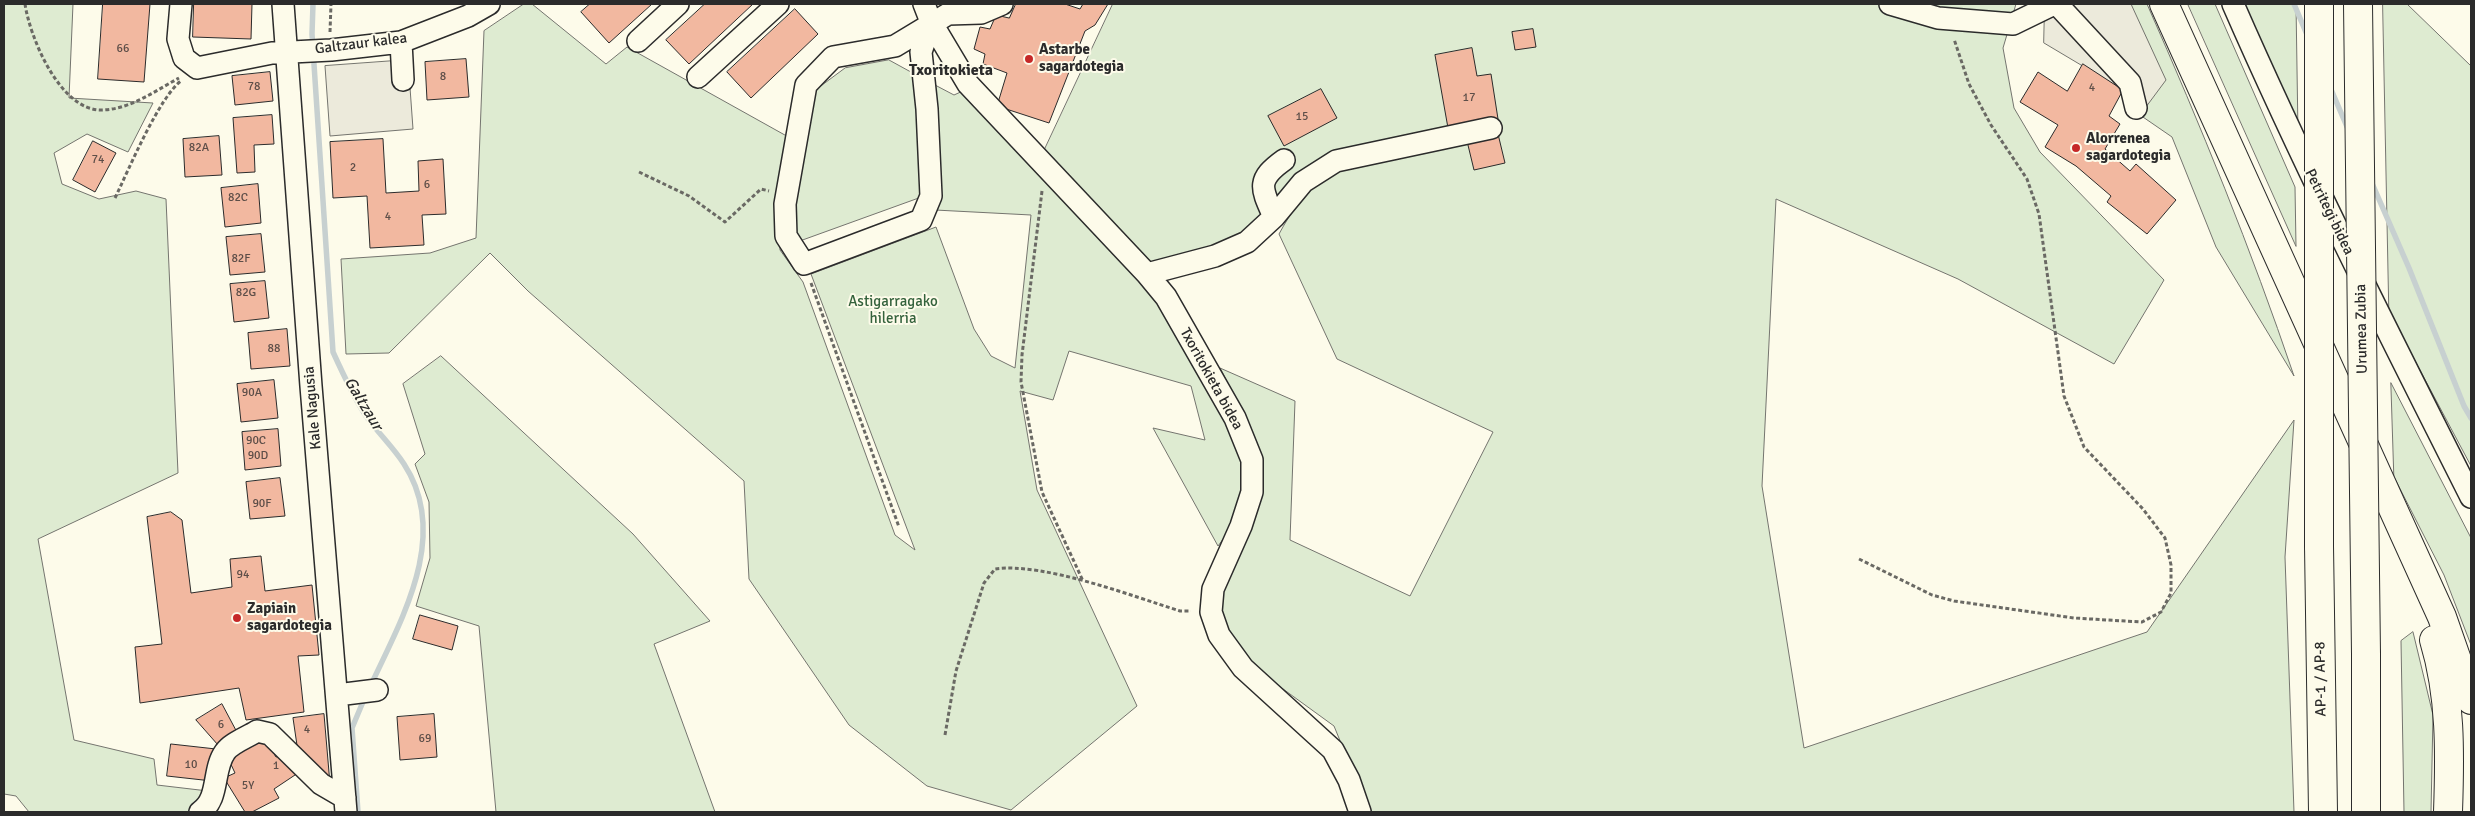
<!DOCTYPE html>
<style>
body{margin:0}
#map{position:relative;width:2475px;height:816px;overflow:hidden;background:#fdfbea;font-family:Signika,sans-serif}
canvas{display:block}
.frame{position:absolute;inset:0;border:5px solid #2b2b2b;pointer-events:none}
</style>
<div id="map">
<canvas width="2475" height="816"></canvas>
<div class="frame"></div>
</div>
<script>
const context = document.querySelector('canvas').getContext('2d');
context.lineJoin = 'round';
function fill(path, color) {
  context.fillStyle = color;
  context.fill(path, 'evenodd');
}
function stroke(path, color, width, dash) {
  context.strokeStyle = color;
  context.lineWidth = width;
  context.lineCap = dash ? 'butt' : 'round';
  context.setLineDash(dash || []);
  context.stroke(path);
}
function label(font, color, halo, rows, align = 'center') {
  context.font = font + ' Signika,sans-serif';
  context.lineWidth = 4;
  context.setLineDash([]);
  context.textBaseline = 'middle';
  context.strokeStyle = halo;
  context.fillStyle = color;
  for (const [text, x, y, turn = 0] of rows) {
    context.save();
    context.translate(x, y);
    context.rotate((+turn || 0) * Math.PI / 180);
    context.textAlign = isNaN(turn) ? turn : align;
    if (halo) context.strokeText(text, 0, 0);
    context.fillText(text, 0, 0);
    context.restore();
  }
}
const green = new Path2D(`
 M4 4H73L69 98 153 103 128 152 87 134 54 153 62 184 99 199 136 191 166 199 178 473 38 539 74 740 154 759 157 785 208 791 195 812H29L16 796 4 794Z
 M524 4H532L606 64 627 47 792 139 779 199 780 250 803 282 895 535 915 550 811 274 936 227 974 329 991 356 1015 368 1031 215 935 210V85L954 95 965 90 1163 303 1246 461V492L1233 526 1218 546 1153 428 1205 440 1191 386 1069 351 1053 400 1020 391 1037 490 1137 706 1011 810 927 786 849 725 749 579 744 481 528 291 490 253 389 353 346 354 341 259 430 253 476 238 484 31Z
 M1113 4H2016L2003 48 2014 108 2040 152 2164 280 2114 364 1958 279 1776 199 1762 486 1804 748 2147 632 2294 420 2285 557 2294 812H1365L1357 782 1334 726 1261 673 1230 636 1219 613 1218 596 1260 454 1249 424 1220 368 1295 401 1290 540 1410 596 1493 432 1337 359 1279 234C1303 190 1322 175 1368 159L1359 145 1326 156 1253 227 1219 248 1147 266 1044 151Z
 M2131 4H2147C2201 126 2251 249 2294 376L2216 247 2172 137 2140 115Z
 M2188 4H2215L2295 187 2296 246Z
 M2240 4H2296L2298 133Z
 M2383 4H2407L2471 66V466L2389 312Z
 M889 60 920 77 927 195 797 242 790 202 814 91 845 68Z
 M441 356 633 534 710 621 654 644 715 812H496L479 626 416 606 430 558 429 502 415 464 425 454 403 384Z
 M2391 383 2471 538V645L2444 575 2394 477Z
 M2413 632 2433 715 2431 812H2404L2401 641Z`);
fill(green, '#deebd1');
stroke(green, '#74746e', 1);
const parking = new Path2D(`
 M2045 4H2131L2166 80 2140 115 2123 90 2044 43Z
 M408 60 413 129 330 136 325 66Z`);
fill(parking, '#eceadb');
stroke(parking, '#74746e', 1);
stroke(new Path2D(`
 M313 4 312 34 333 352C343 374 353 396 366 416 378 433 393 447 404 464 451 536 401 620 370 687
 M2294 4 2308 37
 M2330 87 2348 129
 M2371 181 2409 268 2464 406 2471 418
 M358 812 352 728 365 697`), '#c7d0d0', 5.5);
const building = new Path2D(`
 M103 4H150L144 82 98 79Z
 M194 4H252L251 39 193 37Z
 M590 4H652L609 43 581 12Z
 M705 4H753L689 64 666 40Z
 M1016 4H1065L1080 9 1083 4H1108L1095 25 1085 31 1049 123 997 106 1007 73 983 64 985 54 974 49 980 27 990 29 996 15 1009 18Z
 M795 9 818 34 751 98 727 72Z
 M1533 29 1536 47 1515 50 1512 32Z
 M1472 48 1477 76 1491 74 1498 119 1448 128 1435 55Z
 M466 59 469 97 427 100 425 62Z
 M2083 64 2123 90 2109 116 2120 124 2105 149 2130 171 2136 164 2176 200 2147 234 2107 202 2111 196 2076 166 2045 147 2058 125 2020 102 2038 72 2067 91Z
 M270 72 273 101 235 105 232 76Z
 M1321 89 1337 118 1284 146 1268 116Z
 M272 115 274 144 254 145 255 172 237 173 233 118Z
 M1498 134 1505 163 1474 170 1467 141Z
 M219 136 222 175 185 177 183 139Z
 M383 139 386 193 419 191 418 161 443 159 446 214 422 215 424 245 370 248 367 196 333 198 330 142Z
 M93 141 116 153 95 192 73 180Z
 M258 184 261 223 225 227 221 188Z
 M261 234 265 272 230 275 226 237Z
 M265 281 269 318 234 322 230 284Z
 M287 329 290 366 251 369 248 333Z
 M274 380 278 418 241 422 237 384Z
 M278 429 281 466 245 470 242 432Z
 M280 478 285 516 250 519 246 482Z
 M171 512 182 520 191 593 232 587 230 559 261 556 265 591 312 585 319 655 298 656 304 712 246 720 239 688 140 703 135 647 162 644 147 517Z
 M420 615 458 626 452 650 413 639Z
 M222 704 239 736 218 745 196 720Z
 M324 714 330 784 299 759 293 718Z
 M434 714 437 757 400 760 397 717Z
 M264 737 276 757 286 754 298 773 274 789 279 798 252 812H245L224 778 235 773 227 756Z
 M171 744 216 749 212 781 167 776Z`);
fill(building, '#f2b8a0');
stroke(building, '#2b2b2b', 1);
const minor = new Path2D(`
 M181 4 178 39 184 58 197 68 272 53 331 50 401 42 468 16 489 4
 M283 4 311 386 346 812
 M924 4 931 22 968 84 1147 274 1166 297 1235 418 1252 460V492L1241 526 1213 589 1211 612 1219 635 1243 668 1333 750 1349 780 1360 812
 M1890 4 1938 18 2013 24 2054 4
 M2057 4 2130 83 2136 108
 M2233 4C2306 171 2389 334 2471 497
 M931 22 921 52 927 109 931 196 921 220 804 264 786 236 785 204 806 85 833 57 895 46 948 14 981 13 1002 4
 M638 41 678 4
 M401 42 403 80
 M698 77 778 4
 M1274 217C1261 188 1256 180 1284 160
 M1147 274 1215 256 1247 242 1274 217 1303 182 1336 161 1491 128
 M337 695 377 690
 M200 812C220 799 212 770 225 752 231 743 248 737 257 731L270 734 321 784 345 798`);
const major = new Path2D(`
 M2164 4 2442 617 2471 700
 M2434 640C2451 696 2450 754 2448 812`);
const highway = new Path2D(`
 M2319 546 2323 812
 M2366 654V812`);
stroke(minor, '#2b2b2b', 24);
stroke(major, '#2b2b2b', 30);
stroke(highway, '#2b2b2b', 30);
stroke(new Path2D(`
 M25 4C30 38 60 110 101 110 129 110 155 91 179 78
 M330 32 331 4
 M639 172 689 196 725 222 761 189 769 191
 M1042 191 1022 355 1021 382 1042 492 1083 581
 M115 198C129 169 159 97 182 80
 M811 283 899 527
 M1859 559 1932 595 1954 601 2074 618 2142 622 2161 612 2171 593V565L2165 538 2143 509 2084 447 2064 396 2039 214 2027 179 1991 125 1969 84 1954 39
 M945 735 956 671 984 583 995 569C1043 562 1132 596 1180 611H1191`), '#6a6964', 3, [4, 2.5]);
stroke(minor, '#fdfbea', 21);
stroke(major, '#fdfbea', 28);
stroke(highway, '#fdfbea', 28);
const highwayBridge = new Path2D(`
 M2319 4V546
 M2358 4 2366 654`);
stroke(highwayBridge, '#2b2b2b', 30, []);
stroke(highwayBridge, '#fdfbea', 28);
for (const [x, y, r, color] of [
 [1029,59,5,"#c62828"],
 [2076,148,5,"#c62828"],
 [237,618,5,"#c62828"]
]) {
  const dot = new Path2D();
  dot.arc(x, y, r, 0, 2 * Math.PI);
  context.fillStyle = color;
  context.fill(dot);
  stroke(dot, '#fdfbea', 2);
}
label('12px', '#5d4e48', null, [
 ["66",123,49],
 ["8",443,77],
 ["78",254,87],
 ["4",2092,88],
 ["17",1469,98],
 ["15",1302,117],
 ["82A",199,148],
 ["74",98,160],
 ["2",353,168],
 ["6",427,185],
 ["82C",238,198],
 ["4",388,217],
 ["82F",241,259],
 ["82G",246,293],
 ["88",274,349],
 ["90A",252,393],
 ["90C",256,441],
 ["90D",258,456],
 ["90F",262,504],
 ["94",243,575],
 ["6",221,725],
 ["4",307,730],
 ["69",425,739],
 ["10",191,765],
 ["1",276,766],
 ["5Y",248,786]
]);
label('15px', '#2b2b2b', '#fdfbea', [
 ["Galtzaur kalea",361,44,-7],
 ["Petritegi bidea",2329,212,64],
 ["Urumea Zubia",2362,329,-91],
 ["Txoritokieta bidea",1211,379,61],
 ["Kale Nagusia",313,408,-95],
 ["AP-1 / AP-8",2321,679,-91]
]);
label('bold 15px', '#2b2b2b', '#fdfbea', [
 ["Astarbe",1039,50],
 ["sagardotegia",1039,67],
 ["Alorrenea",2086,139],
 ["sagardotegia",2086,156],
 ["Zapiain",247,609],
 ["sagardotegia",247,626]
], 'left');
label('15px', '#34623c', '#fdfbea', [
 ["Astigarragako",893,302],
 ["hilerria",893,319]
]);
label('bold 16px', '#2b2b2b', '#fdfbea', [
 ["Txoritokieta",951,71]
]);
label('italic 16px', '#2b2b2b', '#fdfbea', [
 ["Galtzaur",363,404,59]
]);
</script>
